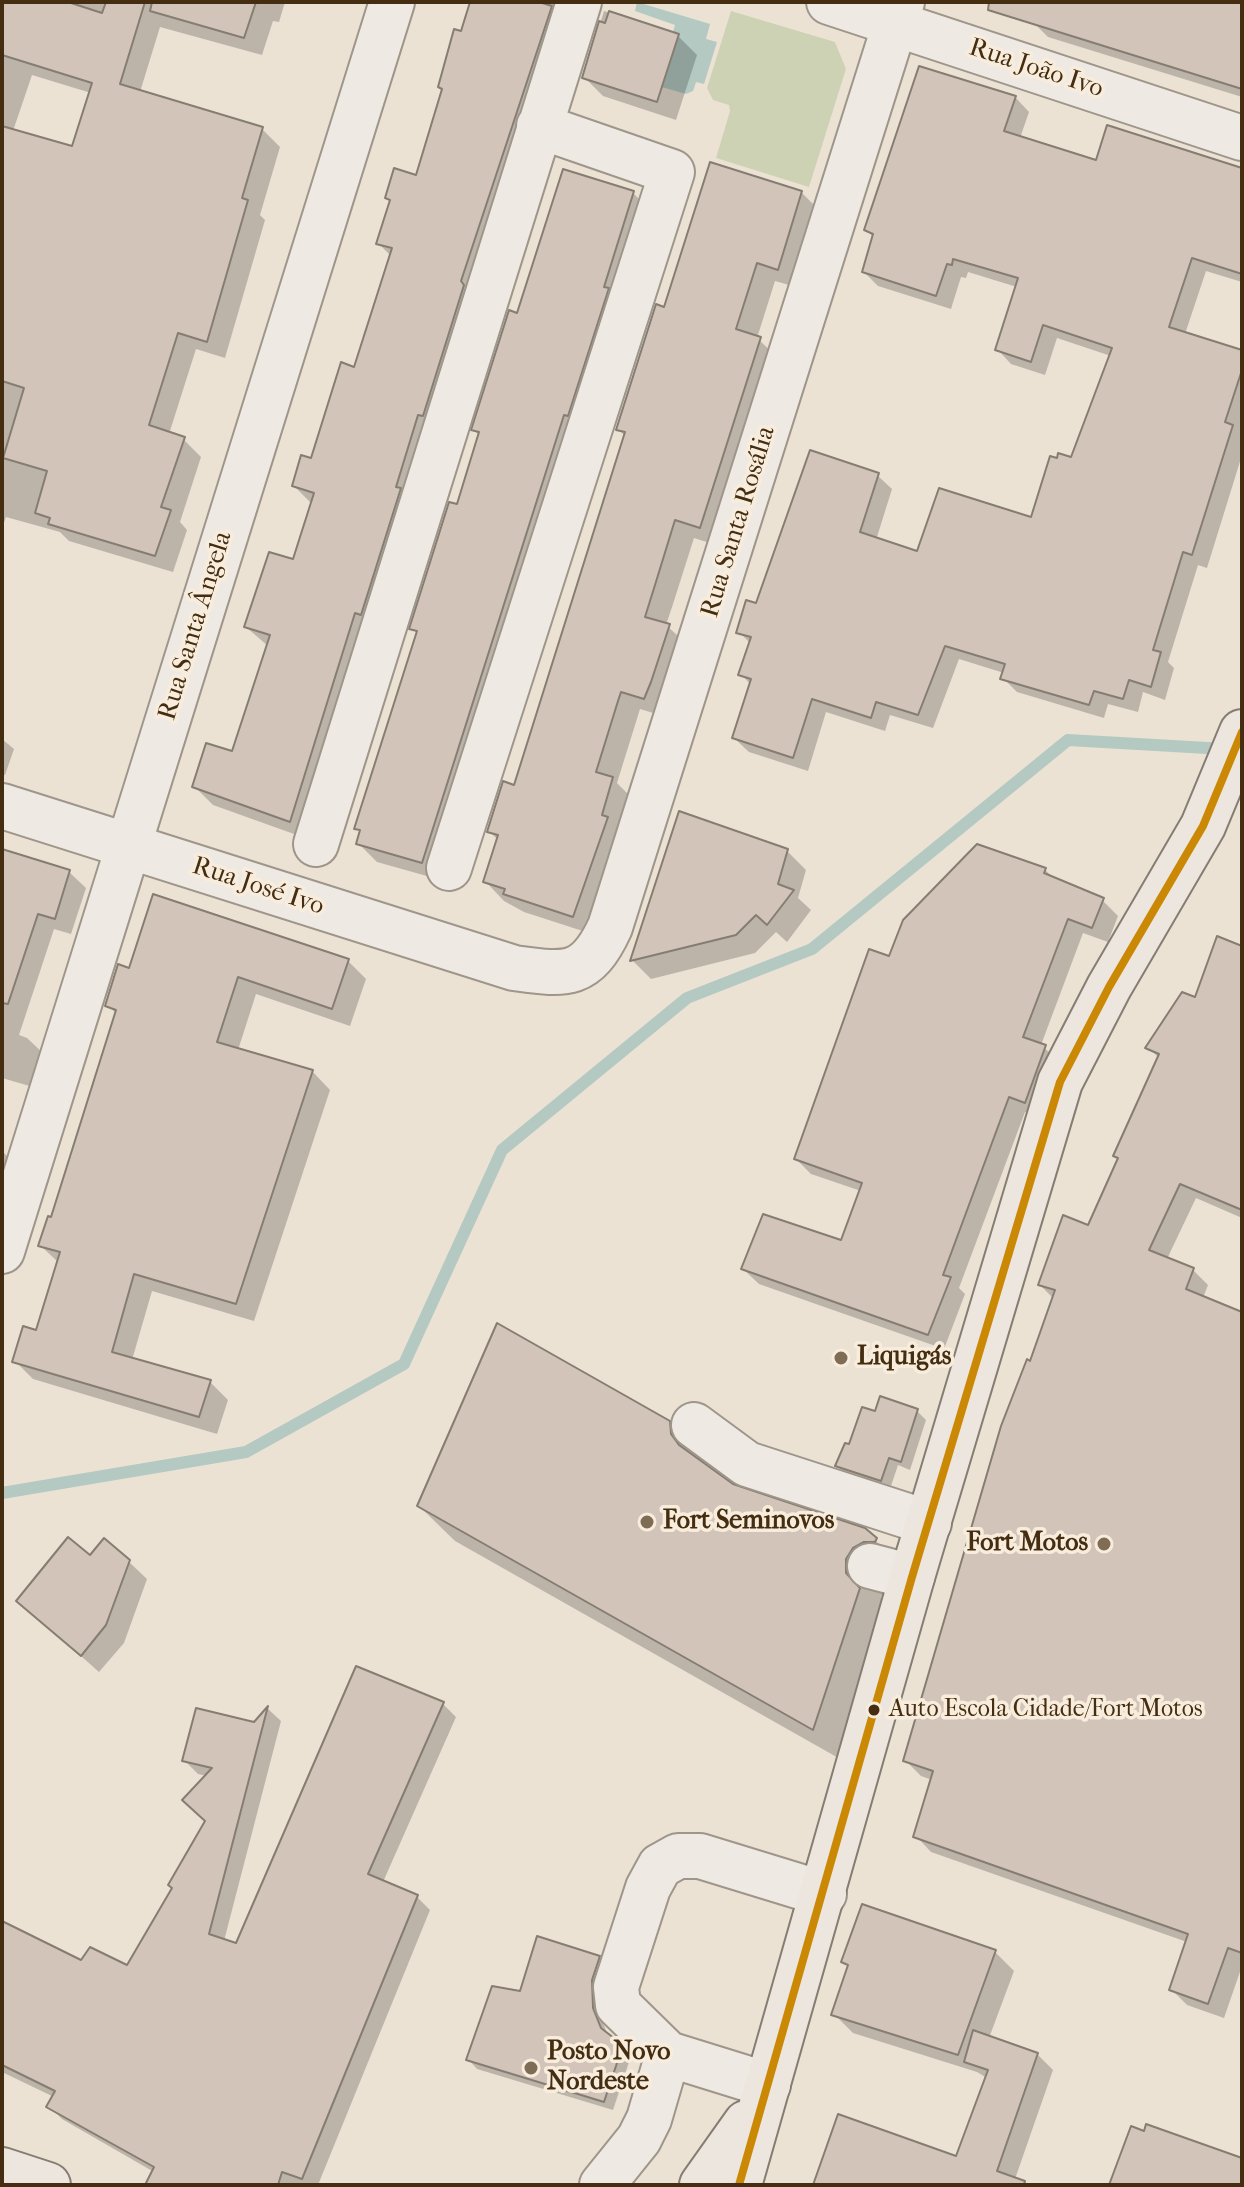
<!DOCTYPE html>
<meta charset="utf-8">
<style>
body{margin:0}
#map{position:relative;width:1244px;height:2187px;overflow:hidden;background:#ebe2d4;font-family:"IM FELL French Canon",serif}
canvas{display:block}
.frame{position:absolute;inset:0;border:4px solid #442d10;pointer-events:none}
</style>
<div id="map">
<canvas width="1244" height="2187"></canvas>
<div class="frame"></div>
</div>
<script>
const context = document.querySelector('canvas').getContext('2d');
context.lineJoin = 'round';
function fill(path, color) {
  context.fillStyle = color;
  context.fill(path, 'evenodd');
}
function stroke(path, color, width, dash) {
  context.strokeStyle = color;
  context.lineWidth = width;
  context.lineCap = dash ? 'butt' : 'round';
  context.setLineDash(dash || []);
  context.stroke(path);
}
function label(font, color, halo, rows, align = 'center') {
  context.font = font + ' "IM FELL French Canon",serif';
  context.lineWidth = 7;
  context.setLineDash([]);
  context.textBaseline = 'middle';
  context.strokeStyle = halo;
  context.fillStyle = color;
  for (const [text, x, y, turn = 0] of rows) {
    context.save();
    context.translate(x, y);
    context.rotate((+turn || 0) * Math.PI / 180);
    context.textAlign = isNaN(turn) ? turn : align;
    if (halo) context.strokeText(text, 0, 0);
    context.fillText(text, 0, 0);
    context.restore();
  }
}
fill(new Path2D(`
 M731 11 835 42 846 69 809 187 716 158 730 111 729 105 713 100 707 88Z`), '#ced2b5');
fill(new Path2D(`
 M637 2 710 24 706 39 717 42 704 84 696 82 693 91 686 94 658 86 675 25 635 11Z`), '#b4c9c2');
fill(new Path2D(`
 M2 2H285L279 22 273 21 262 55 160 27 140 92 262 129 280 147 260 215 265 220 225 358 196 349 169 434 183 439 201 457 180 522 187 530 173 572 69 541 60 532 6 517 2 528ZM32 75 91 93 74 148 13 131Z
 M472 2H585L308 839 213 805 194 786 233 753 268 646 246 627 295 562 312 504 294 486 312 461 356 369 392 257 378 243 391 202 387 198 417 178Z
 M996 2H1242V97L1048 37 1034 23Z
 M604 11 678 36 697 55 676 120 603 96 584 77Z
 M1015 97 1029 112 1020 138 1097 162 1242 170V282L1206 271 1185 334 1242 352V455L1207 568 1198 565 1168 662 1174 668 1165 700 1143 692 1138 712 1108 704 1104 718 1017 692 1003 678 1004 673 959 659 933 728 890 715 885 731 826 712 808 771 749 752 734 738 751 685 741 674 751 644 739 632 757 606 877 475 892 489 876 540 919 553 1033 520 1072 460 1111 356 1057 338 1045 375 1011 364 997 349 1017 287 968 272 966 278 961 277 951 309 878 286 864 272 874 238 867 230Z
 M801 192 820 211 796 287 775 281 757 338 778 358 719 546 694 538 673 604 666 625 688 645 663 716 640 709 617 783 631 797 592 934 524 912 504 901 486 882 499 841 489 831 515 787 626 437 618 429 666 310Z
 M633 193 652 212 441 880 377 862 358 843 362 833 357 828 418 634 412 628 458 507 480 436 474 430 519 315Z
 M2 739 14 749 5 775 2 774Z
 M680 813 787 851 806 870 798 898 811 910 787 942 776 932 755 953 651 979 633 961Z
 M2 851 69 872 86 888 71 934 54 929 19 1035 27 1038 44 1054 33 1087 2 1078Z
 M1045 870 1056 880 1102 900 1118 916 1108 942 1083 933 1041 1045 1060 1062 1041 1117 1025 1112 959 1288 965 1294 944 1349 759 1284 743 1269 842 1243 861 1191 811 1174 796 1159 891 958Z
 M1242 948V1218L1196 1198 1167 1259 1193 1270 1208 1285 1203 1298 1242 1314V1966L1224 2018 1187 2005 1171 1989 1187 1942 931 1852 916 1836 932 1780 921 1776 906 1761 1054 1299 1040 1285 1089 1228 1159 1058 1148 1047Z
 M348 961 366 979 350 1026 256 994 238 1050 312 1071 330 1090 254 1321 152 1291 132 1360 210 1382 228 1400 217 1434 33 1379 15 1361 37 1332 59 1263 41 1246 52 1219 117 1014 107 1005 131 970Z
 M2 1151 10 1159 2 1185Z
 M917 1411 926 1420 910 1470 898 1465 890 1489 846 1475 837 1466 876 1414Z
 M668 1422 705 1458V1467L732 1486 875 1540 911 1576 888 1583 881 1597V1611L849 1764 455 1541 419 1506Z
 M90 1558 129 1562 147 1579 124 1643 99 1672 19 1601Z
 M443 1704 456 1717 383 1882 417 1897 430 1910 318 2185H160L154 2172 62 2119 49 2106 54 2097 2 2072V1923L82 1963 128 1968 174 1889 207 1822V1776L198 1774 184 1760 254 1725 268 1709 281 1721 224 1941 237 1946Z
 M995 1952 1014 1971 989 2038 1037 2054 1053 2070 1015 2179 1030 2185H816L957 2158 987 2078 977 2072 853 2033 834 2014 849 1967 843 1961Z
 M599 1958 608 1967 599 2000 602 2020 608 2036 631 2056 613 2110 477 2069 468 2059 521 1994Z`), '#0003');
stroke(new Path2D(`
 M2 1493 246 1452 404 1364 502 1150 687 998 812 949 1068 740 1225 749`), '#b4c9c2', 12);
const building = new Path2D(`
 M2 2H68L102 13 106 2H145L120 84 263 127 242 198 248 200 207 342 178 333 149 425 185 437 161 507 171 510 155 556 48 524 50 518 35 513 47 471 3 458 24 388 2 381V126L72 146 92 83 2 55Z
 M152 2H256L244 38 150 11Z
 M470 2H539L552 6 461 281 464 285 423 416 418 415 396 487 401 488 361 615 355 613 290 822 192 787 206 743 232 751 270 635 244 627 269 552 293 559 314 493 292 486 301 455 311 458 341 362 354 367 392 248 376 244 390 200 385 198 394 168 416 175 442 89 438 87 454 29 461 31Z
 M989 2H1242V89L988 10Z
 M609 11 679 34 657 102 582 78 599 21 605 23Z
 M919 66 1016 96 1004 131 1096 160 1107 125 1242 168V274L1192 258 1169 327 1242 350V370L1225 422 1233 425 1192 555 1183 552 1153 650 1161 652 1151 687 1129 680 1123 699 1094 691 1089 705 1000 679 1005 664 945 646 918 715 876 702 871 718 812 699 793 758 732 738 751 679 738 675 751 637 736 633 746 600 756 603 810 450 879 473 860 532 917 551 939 488 1031 517 1050 456 1057 458 1058 453 1071 457 1112 348 1043 325 1031 362 995 350 1018 278 953 259 952 265 947 264 936 296 862 272 873 234 864 230Z
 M710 162 802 191 778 270 757 263 736 329 761 337 700 528 675 520 655 585 645 617 670 624 651 682 644 699 621 692 618 701 596 772 613 777 602 815 608 817 573 917 503 894 505 889 483 882 498 835 487 832 503 781 514 785 625 432 616 430 656 304 664 307Z
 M563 169 634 191 604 287 609 288 568 416 564 415 422 863 356 844 360 830 354 829 417 631 409 629 449 502 457 504 479 432 471 430 509 310 517 313Z
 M679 811 788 849 778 884 794 890 767 925 756 915 736 935 630 961Z
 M977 844 1046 868 1044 873 1104 898 1092 928 1068 919 1023 1037 1046 1045 1025 1103 1009 1097 943 1275 951 1277 928 1335 741 1269 763 1214 841 1240 862 1183 794 1159 869 949 889 956 903 920Z
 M2 849 70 870 55 919 38 914 8 1004 2 1003Z
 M153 894 349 959 332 1009 238 977 217 1042 313 1070 236 1304 134 1274 112 1352 211 1380 199 1417 12 1362 23 1326 36 1330 60 1252 38 1246 48 1216 51 1217 116 1010 105 1006 118 964 129 968Z
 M1217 936 1242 946V1210L1180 1184 1149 1250 1194 1268 1186 1289 1242 1312V1953L1228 1948 1208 2004 1169 1990 1188 1934 913 1837 933 1771 903 1761 1001 1426 1027 1359 1030 1361 1055 1290 1038 1285 1063 1215 1088 1225 1118 1158 1113 1156 1159 1054 1145 1048 1182 992 1195 997Z
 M497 1323 670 1421 671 1434 679 1445 733 1484 865 1528 877 1538 875 1542H864L853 1548 846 1559V1573L860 1588 813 1730 417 1506Z
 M880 1396 918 1409 901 1462 889 1458 881 1481 835 1466 845 1443 849 1444 862 1407 875 1411Z
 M68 1537 90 1555 104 1538 130 1560 106 1625 81 1656 16 1601Z
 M356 1666 444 1702 368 1874 418 1895 302 2179 282 2172 278 2185H145L154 2167 46 2107 55 2091 2 2065V1921L81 1960 90 1947 127 1965 172 1888 168 1885 205 1821 182 1800 212 1768 182 1761 196 1708 254 1722 268 1706 209 1934 236 1943Z
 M862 1904 996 1950 958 2055 831 2015 848 1965 841 1962Z
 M537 1936 600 1956 592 1980 593 2008 601 2028 623 2045 604 2102 466 2060 492 1986 520 1991Z
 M973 2030 1038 2053 997 2171 1025 2181 1024 2185H813L838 2114 956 2156 988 2070 964 2062Z
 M1146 2124 1242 2158V2185H1109L1131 2126 1144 2131Z`);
fill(building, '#d3c4b9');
stroke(building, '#867d72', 2);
const minor = new Path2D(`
 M829 2 1242 138
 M2 806 514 968C566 975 586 979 610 927L902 2
 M316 844 579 2
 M449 868 672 172 539 126
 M2 1251 392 2
 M694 1425 747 1464 929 1523
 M870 1566 912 1577
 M768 2085 668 2054 618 2005 616 1987 648 1888 660 1866 678 1856H700L824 1894
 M602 2185 639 2139 649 2119 668 2054`);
const major = new Path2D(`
 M2 2170 48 2185
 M702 2185 746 2123
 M739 2185 912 1577 1060 1082 1109 987 1203 826 1242 732`);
stroke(minor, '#9f968b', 48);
stroke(major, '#867d72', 48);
stroke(minor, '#eeeae3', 44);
stroke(major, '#ece6de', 44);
stroke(new Path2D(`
 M739 2185 912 1577 1060 1082 1109 987 1203 826 1242 732`), '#ca8804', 8);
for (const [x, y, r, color] of [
 [841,1358,8,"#7e6c55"],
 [647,1522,8,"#7e6c55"],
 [1104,1544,8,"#7e6c55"],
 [874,1710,7,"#442d10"],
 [531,2068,8,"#7e6c55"]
]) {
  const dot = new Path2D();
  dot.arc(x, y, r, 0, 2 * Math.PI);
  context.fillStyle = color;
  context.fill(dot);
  stroke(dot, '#f8eddd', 3);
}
label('24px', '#442d10', '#f8eddd', [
 ["Auto Escola Cidade/Fort Motos",889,1710]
], 'left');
label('26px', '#442d10', '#f8eddd', [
 ["Rua João Ivo",1036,69,18],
 ["Rua Santa Rosália",739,522,-73],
 ["Rua Santa Ângela",196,626,-73],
 ["Rua José Ivo",258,887,18]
]);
label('bold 26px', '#442d10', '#f8eddd', [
 ["Liquigás",857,1358],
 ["Fort Seminovos",663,1522],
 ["Fort Motos",1088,1544,"right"],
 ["Posto Novo",547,2053],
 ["Nordeste",547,2083]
], 'left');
</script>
